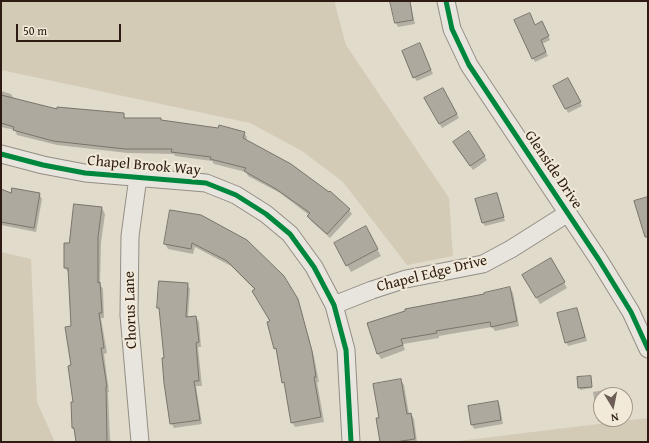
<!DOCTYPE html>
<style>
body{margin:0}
#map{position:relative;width:649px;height:443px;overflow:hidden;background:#e1dbcc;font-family:"Gentium Book Plus",serif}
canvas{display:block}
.frame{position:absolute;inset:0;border:2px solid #2d1b14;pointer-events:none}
.north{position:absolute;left:593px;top:387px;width:40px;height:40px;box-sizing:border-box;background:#f1ead9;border:1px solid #a3978a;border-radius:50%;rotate:170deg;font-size:11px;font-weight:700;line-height:16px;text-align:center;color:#2d1b14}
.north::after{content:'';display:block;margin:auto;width:14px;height:18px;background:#6c5e54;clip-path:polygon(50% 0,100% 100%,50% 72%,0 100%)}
.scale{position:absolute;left:16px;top:24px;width:105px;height:18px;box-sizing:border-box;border:2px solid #2d1b14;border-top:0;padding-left:5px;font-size:12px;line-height:14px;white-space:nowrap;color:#2d1b14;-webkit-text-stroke:3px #f1ead9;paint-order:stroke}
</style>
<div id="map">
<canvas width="649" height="443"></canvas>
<div class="frame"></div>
<div class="north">N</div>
<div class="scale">50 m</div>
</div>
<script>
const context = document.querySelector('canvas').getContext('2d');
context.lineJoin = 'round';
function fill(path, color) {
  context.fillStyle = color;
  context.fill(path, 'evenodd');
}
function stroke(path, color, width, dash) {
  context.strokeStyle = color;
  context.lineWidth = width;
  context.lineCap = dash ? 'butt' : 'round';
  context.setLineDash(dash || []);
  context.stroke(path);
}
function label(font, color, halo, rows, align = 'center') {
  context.font = font + ' "Gentium Book Plus",serif';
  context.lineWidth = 4;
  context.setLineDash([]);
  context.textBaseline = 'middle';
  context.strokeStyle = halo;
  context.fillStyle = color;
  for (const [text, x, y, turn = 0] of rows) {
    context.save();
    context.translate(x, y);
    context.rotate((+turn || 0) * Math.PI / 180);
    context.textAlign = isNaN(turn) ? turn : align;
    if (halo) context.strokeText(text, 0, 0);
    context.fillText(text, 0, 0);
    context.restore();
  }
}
fill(new Path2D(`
 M1 1H336L335 4 346 45 449 198 453 256 407 265 343 182 302 151 250 123 1 70Z
 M1 252 31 259 37 402 55 442H1Z
 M648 418V442H450Z`), '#d4cbb7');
fill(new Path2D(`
 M391 1H410L415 24 398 27 396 23Z
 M535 26 544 27 550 40 542 44 548 56 535 62 533 58Z
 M421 49 433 74 417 81 414 77Z
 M568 79 582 106 568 113 554 86Z
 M443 89 459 118 442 128 426 99Z
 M1 91 11 94 14 99 58 110 123 114 126 119 161 121 244 133 247 137 246 141 330 192 349 210 352 214 330 238 311 221 308 216 309 215 280 193 248 176 246 172 214 164 212 161 175 156 174 154 128 153 57 145 17 135 15 130 1 127Z
 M468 133 487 160 473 170 456 146Z
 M1 190 12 195 39 194 42 199 36 232 1 225Z
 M497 194 505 221 485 226 483 223Z
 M102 208 105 214 101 243 100 284 103 289 104 318H101L107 353 104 354 109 392H108L110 439 112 442H77L76 433 73 428 72 403H74L72 366V327L69 273 65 268 70 244Z
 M170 211 283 276 300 306 314 357 319 382H317L324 422 295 427 292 422 286 387 283 382 277 352 275 348 272 322 255 290 231 266 195 247 193 254 168 249 165 244Z
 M365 227 381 256 351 272 335 243Z
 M551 260 567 288 540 304 524 275Z
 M187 284 190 289 188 318 196 317 199 322 201 347H198L202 386H196L202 424 174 428 171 423 160 312 158 308Z
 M510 288 513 293 519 326 495 331 492 327 439 336V338L403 344 405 350 381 359 378 354 368 324Z
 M577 309 587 341 568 346 566 342Z
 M578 377H590L592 388 580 390Z
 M401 380 404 385 409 414H411L414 419 417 442H381L380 418Z
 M610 389 612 395H601V419H616L599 422 597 418 593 392Z
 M498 402 500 406 503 424 474 429 472 425Z`), '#0003');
const building = new Path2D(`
 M390 1H410L413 20 395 23Z
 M530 13 535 25 542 21 549 36 541 40 546 52 532 59 514 20Z
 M420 43 431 70 413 78 402 51Z
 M568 78 581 102 565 109 553 86Z
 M443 88 457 114 439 124 424 98Z
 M1 95 57 109V107L124 113V118H161V120L218 128 219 125 245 132 243 138 291 164 329 192 330 191 350 209 327 234 307 216 310 213 276 189 244 171 246 168 210 159 211 157 171 152 172 149H125L53 141 13 130 14 127 1 123Z
 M469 131 485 156 470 166 453 142Z
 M12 188 40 193 34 228 1 222V189L11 193Z
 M497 193 504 217 482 223 475 199Z
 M648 197V237H645L634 201Z
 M74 204 102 207 98 237V283L100 282 102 313H99L104 348H101L107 387H106L107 442H76L74 428H72L71 402H73L68 366 71 365 65 327 71 326 68 268H64V243H69Z
 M170 210 201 215 247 240 284 276 298 299 312 351 316 377H314L321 417 291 423 284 382 282 383 276 348 274 349 267 322 270 321 252 291 255 289 227 261 192 243 191 249 164 244Z
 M366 226 378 249 346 266 334 243Z
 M551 258 565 282 536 298 522 275Z
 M159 281 188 283 186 317 196 316 199 342 196 343 199 381H194L200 420 170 424 164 383 162 358H164L159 308H157Z
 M510 287 517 321 491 327 490 322 436 331 437 333 401 339 403 345 377 354 367 323 405 311V309L484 294V293Z
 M577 308 585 337 565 343 557 313Z
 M591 376 592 387 578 388 577 377Z
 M401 379 407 414 411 413 415 439 395 442H380L376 418H379L373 384Z
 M498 401 501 420 471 425 468 406Z`);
fill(building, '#aea99f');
stroke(building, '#7a746b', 1);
const minor = new Path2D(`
 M446 1 452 29 469 65 599 260 631 312 648 349
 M1 154 43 165 85 173 206 183 236 195 266 214 290 234 314 267 334 305 346 350 351 442
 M138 177 130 236 129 315 140 442
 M334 305 372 290 406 279 483 264 511 249 568 213`);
stroke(minor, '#938d84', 19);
stroke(minor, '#e8e5de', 17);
stroke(new Path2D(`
 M446 1 452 29 469 65 599 260 631 312 648 349
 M1 154 43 165 85 173 206 183 236 195 266 214 290 234 314 267 334 305 346 350 351 442`), '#00873e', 5);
label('15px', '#2d1b14', '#f1ead9', [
 ["Chapel Brook Way",144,166,5],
 ["Glenside Drive",553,170,56],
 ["Chapel Edge Drive",432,274,-14],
 ["Chorus Lane",131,310,-92]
]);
</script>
